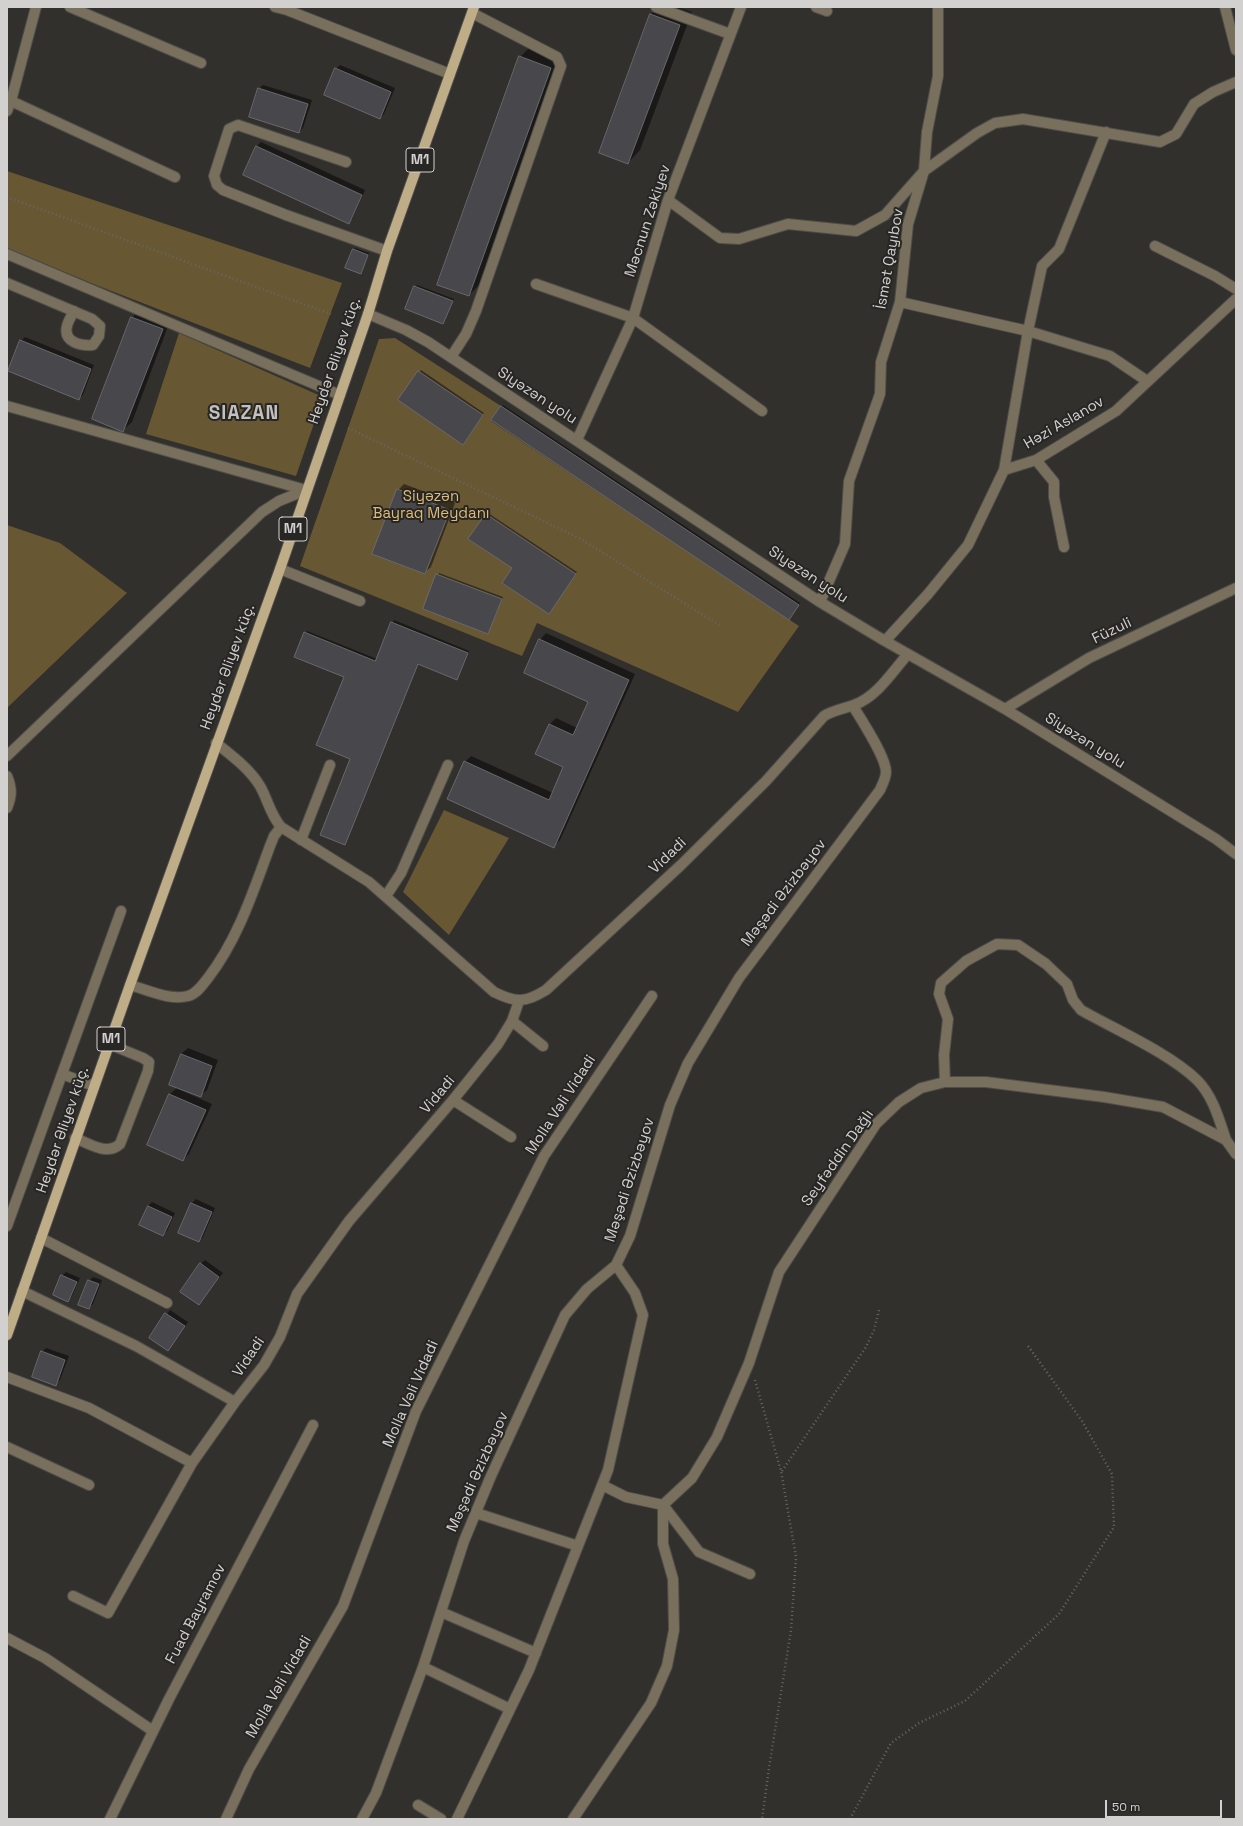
<!DOCTYPE html>
<meta charset="utf-8">
<style>
body{margin:0}
#map{position:relative;width:1243px;height:1826px;overflow:hidden;background:#31302c;font-family:"Space Grotesk",sans-serif}
canvas{display:block}
.frame{position:absolute;inset:0;border:8px solid #d2d1cf;pointer-events:none}
.scale{position:absolute;left:1105px;top:1800px;width:117px;height:18px;box-sizing:border-box;border:2px solid #d2d1cf;border-top:0;padding-left:5px;font-size:12px;line-height:14px;white-space:nowrap;color:#d2d1cf;-webkit-text-stroke:3px #272623;paint-order:stroke}
</style>
<div id="map">
<canvas width="1243" height="1826"></canvas>
<div class="frame"></div>
<div class="scale">50 m</div>
</div>
<script>
const context = document.querySelector('canvas').getContext('2d');
context.lineJoin = 'round';
function fill(path, color) {
  context.fillStyle = color;
  context.fill(path, 'evenodd');
}
function stroke(path, color, width, dash) {
  context.strokeStyle = color;
  context.lineWidth = width;
  context.lineCap = dash ? 'butt' : 'round';
  context.setLineDash(dash || []);
  context.stroke(path);
}
function label(font, color, halo, rows, align = 'center') {
  context.font = font + ' "Space Grotesk",sans-serif';
  context.lineWidth = 4;
  context.setLineDash([]);
  context.textBaseline = 'middle';
  context.strokeStyle = halo;
  context.fillStyle = color;
  for (const [text, x, y, turn = 0] of rows) {
    context.save();
    context.translate(x, y);
    context.rotate((+turn || 0) * Math.PI / 180);
    context.textAlign = isNaN(turn) ? turn : align;
    if (halo) context.strokeText(text, 0, 0);
    context.fillText(text, 0, 0);
    context.restore();
  }
}
fill(new Path2D(`
 M7 171 342 283 310 368 96 285 7 248Z
 M179 333 323 397 296 476 146 434Z
 M395 338 501 406 491 421 799 626 738 712 537 623 522 656 300 566 379 339Z
 M7 525 60 543 127 593 7 708Z
 M444 810 509 838 449 935 403 892Z`), '#685733');
fill(new Path2D(`
 M659 7H677L692 12 640 150 628 163 600 152 651 14Z
 M533 44 562 55 481 283 469 295 520 57Z
 M340 65 395 88 384 114 380 118 336 69Z
 M263 85 312 100 303 128 299 132 259 89Z
 M261 142 365 190 352 219 348 223 257 146Z
 M355 248 369 253 362 271 353 250Z
 M417 285 454 299 443 323 415 287Z
 M140 309 170 321 132 422 123 430 132 318Z
 M25 337 94 365 83 395 79 399 21 341Z
 M421 370 484 413 465 442 400 400Z
 M503 405 800 603 791 617 501 406Z
 M404 484 455 503 431 567 424 573 398 490Z
 M488 513 577 572 549 613 513 568 470 539Z
 M439 573 503 597 488 633 424 608Z
 M394 620 469 651 458 677 418 663 345 844 352 759 345 676 295 656 307 631 377 659Z
 M546 633 635 674 560 840 553 847 465 762 471 756 553 793 565 767 550 724 556 718 577 728 589 701 540 640Z
 M188 1048 218 1060 207 1090 200 1096 179 1087 178 1089 212 1104 189 1154 183 1160 148 1144 170 1094 178 1087 181 1054Z
 M196 1199 215 1208 203 1237 199 1241 180 1233 192 1203Z
 M152 1202 175 1213 167 1231 163 1235 148 1206Z
 M205 1260 223 1273 199 1304 201 1264Z
 M66 1272 80 1278 72 1296 68 1300 62 1276Z
 M93 1277 102 1280 93 1304 89 1308V1281Z
 M170 1310 188 1322 168 1350 150 1338Z
 M46 1348 69 1356 60 1380 56 1384 42 1352Z`), '#0007');
const building = new Path2D(`
 M650 14 680 25 628 164 599 153Z
 M519 56 551 68 469 296 437 285Z
 M335 68 391 92 380 119 324 95Z
 M258 88 308 104 299 133 249 117Z
 M256 146 362 195 349 224 243 175Z
 M353 249 368 255 361 274 345 268Z
 M414 286 453 301 443 324 405 309Z
 M131 317 163 329 123 432 92 419Z
 M20 340 91 369 79 400 8 371Z
 M418 371 483 415 463 445 398 400Z
 M501 406 799 605 789 620 491 420Z
 M397 489 450 510 425 574 372 554Z
 M486 514 576 574 549 614 502 583 512 568 468 539Z
 M436 574 502 599 488 634 423 609Z
 M391 622 468 653 457 680 418 664 345 845 320 835 350 759 316 745 344 677 294 657 304 632 375 661Z
 M539 639 629 680 554 848 447 799 464 761 549 800 563 767 535 754 549 724 573 735 588 702 524 673Z
 M181 1054 212 1066 201 1097 169 1085Z
 M169 1094 206 1110 183 1161 147 1145Z
 M191 1203 212 1212 199 1242 178 1233Z
 M148 1206 172 1217 163 1236 139 1225Z
 M200 1263 219 1277 199 1305 180 1292Z
 M61 1275 77 1282 68 1302 53 1295Z
 M88 1280 99 1284 89 1309 78 1305Z
 M165 1313 185 1326 168 1351 149 1338Z
 M41 1351 65 1360 56 1386 32 1377Z`);
fill(building, '#48484c');
stroke(building, '#68696d', 1);
const minor = new Path2D(`
 M36 7 11 101 175 177
 M70 7 201 63
 M275 7 287 10 450 74
 M656 7 730 34
 M816 7 827 11
 M1225 7 1236 50
 M7 111 11 101
 M346 162 238 125 229 129 214 176 217 185 223 190 286 215 387 251
 M668 200 720 238 739 239 788 224 856 231 885 215 924 171 977 133 995 123 1023 119 1160 142 1176 134 1194 104 1213 92 1236 82
 M1155 246 1215 276 1236 289
 M7 254 340 395
 M7 283 92 319 100 326 99 336 93 345C80 346 63 342 67 326 68 321 72 315 74 311
 M536 284 633 318 762 411
 M900 302 1028 331 1110 356 1147 381
 M368 314 406 330 428 342 820 602 885 641 1005 709 1216 839 1236 854
 M451 357 466 334 476 311 561 66 557 57 472 13
 M7 406 306 490
 M577 440 633 318 668 200 741 7
 M1036 460 1054 482V497L1064 547
 M1004 470 1028 331 1042 266 1059 249 1106 132
 M280 569 360 601
 M820 602 845 544 849 481 880 394 881 362 900 302 908 224 924 171 927 132 938 76V7
 M885 641 928 594 968 545 1004 470 1036 460 1116 411 1236 299
 M1005 709 1089 658 1236 588
 M216 743C232 756 249 768 260 786 268 800 270 814 281 827L369 882 494 992C516 1003 525 1003 546 990L681 865 766 781 824 716C834 710 843 709 854 705 877 697 892 672 908 654
 M7 756 262 512 279 501 306 490
 M7 776C12 788 12 796 7 808
 M301 840 330 765
 M386 896 401 873 448 765
 M130 985C148 990 170 1001 188 996 197 994 203 984 208 978 238 939 253 892 270 846L274 836 281 827
 M512 1021 543 1046
 M62 1074 94 1086
 M945 1082 944 1055 948 1019 939 994 941 983 966 961 997 944 1018 945 1046 964 1067 984 1073 1000 1081 1010C1116 1030 1169 1053 1197 1080 1213 1096 1219 1119 1226 1140
 M453 1100 511 1137
 M75 1138C90 1144 107 1156 120 1144L148 1071 149 1062 143 1058 109 1044
 M7 1226 121 911
 M41 1238 167 1303
 M22 1291 136 1346 235 1402
 M7 1377 89 1408 192 1463
 M7 1447 89 1485
 M602 1485 626 1497 663 1505 699 1552 750 1574
 M476 1513 578 1546
 M73 1596 108 1613 192 1463 235 1402 264 1365 280 1337 297 1294 349 1221 453 1100 498 1044 512 1021 519 1001
 M441 1612 536 1653
 M7 1638 45 1658 153 1731
 M423 1667 510 1709
 M418 1805 441 1819
 M110 1819 169 1699 313 1425
 M226 1819 249 1769 343 1606 416 1411 544 1156 652 996
 M362 1819 376 1793 423 1667 464 1541 491 1476 565 1315 587 1289 616 1265 630 1236 670 1105 688 1063 739 978 880 790C882 785 886 778 886 772 886 757 862 721 853 706
 M457 1819 529 1670 608 1470 643 1315 635 1293 616 1265
 M573 1819 651 1703 667 1666 674 1630 673 1579 663 1544V1505L692 1478 717 1437 749 1363 779 1272 876 1124 899 1102 921 1088 945 1082H986L1104 1097 1163 1107 1226 1140 1236 1154`);
const major = new Path2D(`
 M7 1335 130 985 280 569 368 314 387 251 474 7`);
stroke(minor, '#4e4d49', 12);
stroke(major, '#4e4d49', 12);
stroke(new Path2D(`
 M7 197 331 314
 M348 428 579 538 721 626
 M755 1380 781 1471 796 1557 791 1630 769 1768 762 1819
 M782 1471 866 1347 874 1330 879 1310
 M850 1819 891 1743 919 1723 965 1701 1059 1614 1114 1527 1112 1474 1082 1421 1028 1346`), '#686763', 2.5, [1, 3]);
stroke(minor, '#786f5d', 10);
stroke(major, '#bfad88', 10);
for (const [x, y, w] of [
 [420,160,28],
 [293,529,28],
 [111,1039,28]
]) {
  const box = new Path2D();
  box.roundRect(x - w / 2, y - 12, w, 24, 3);
  context.fillStyle = '#272623';
  context.fill(box);
  stroke(box, '#d2d1cf', 1);
}
label('bold 14px', '#d2d1cf', null, [
 ["M1",420,160],
 ["M1",293,529],
 ["M1",111,1039]
]);
label('15px', '#d2d1cf', '#272623', [
 ["Məcnun Zəkiyev",648,221,-72],
 ["İsmət Qayıbov",890,259,-80],
 ["Heydər Əliyev küç.",335,361,-71],
 ["Siyəzən yolu",537,396,33],
 ["Həzi Aslanov",1064,423,-30],
 ["Siyəzən yolu",808,575,33],
 ["Füzuli",1112,631,-26],
 ["Heydər Əliyev küç.",228,667,-70],
 ["Siyəzən yolu",1085,741,32],
 ["Vidadi",668,856,-44],
 ["Məşədi Əzizbəyov",784,893,-53],
 ["Vidadi",438,1095,-50],
 ["Molla Vəli Vidadi",561,1105,-57],
 ["Heydər Əliyev küç.",63,1130,-71],
 ["Seyfəddin Dağlı",838,1158,-55],
 ["Məşədi Əzizbəyov",630,1180,-72],
 ["Vidadi",249,1357,-56],
 ["Molla Vəli Vidadi",411,1394,-66],
 ["Məşədi Əzizbəyov",478,1472,-66],
 ["Fuad Bayramov",196,1614,-62],
 ["Molla Vəli Vidadi",279,1687,-60]
]);
label('15px', '#ddbc79', '#272623', [
 ["Siyəzən",431,497],
 ["Bayraq Meydanı",431,514]
]);
context.letterSpacing = '1px';
label('bold 19px', '#c3c1bd', '#272623', [
 ["SIAZAN",244,414]
]);
context.letterSpacing = '0px';
</script>
